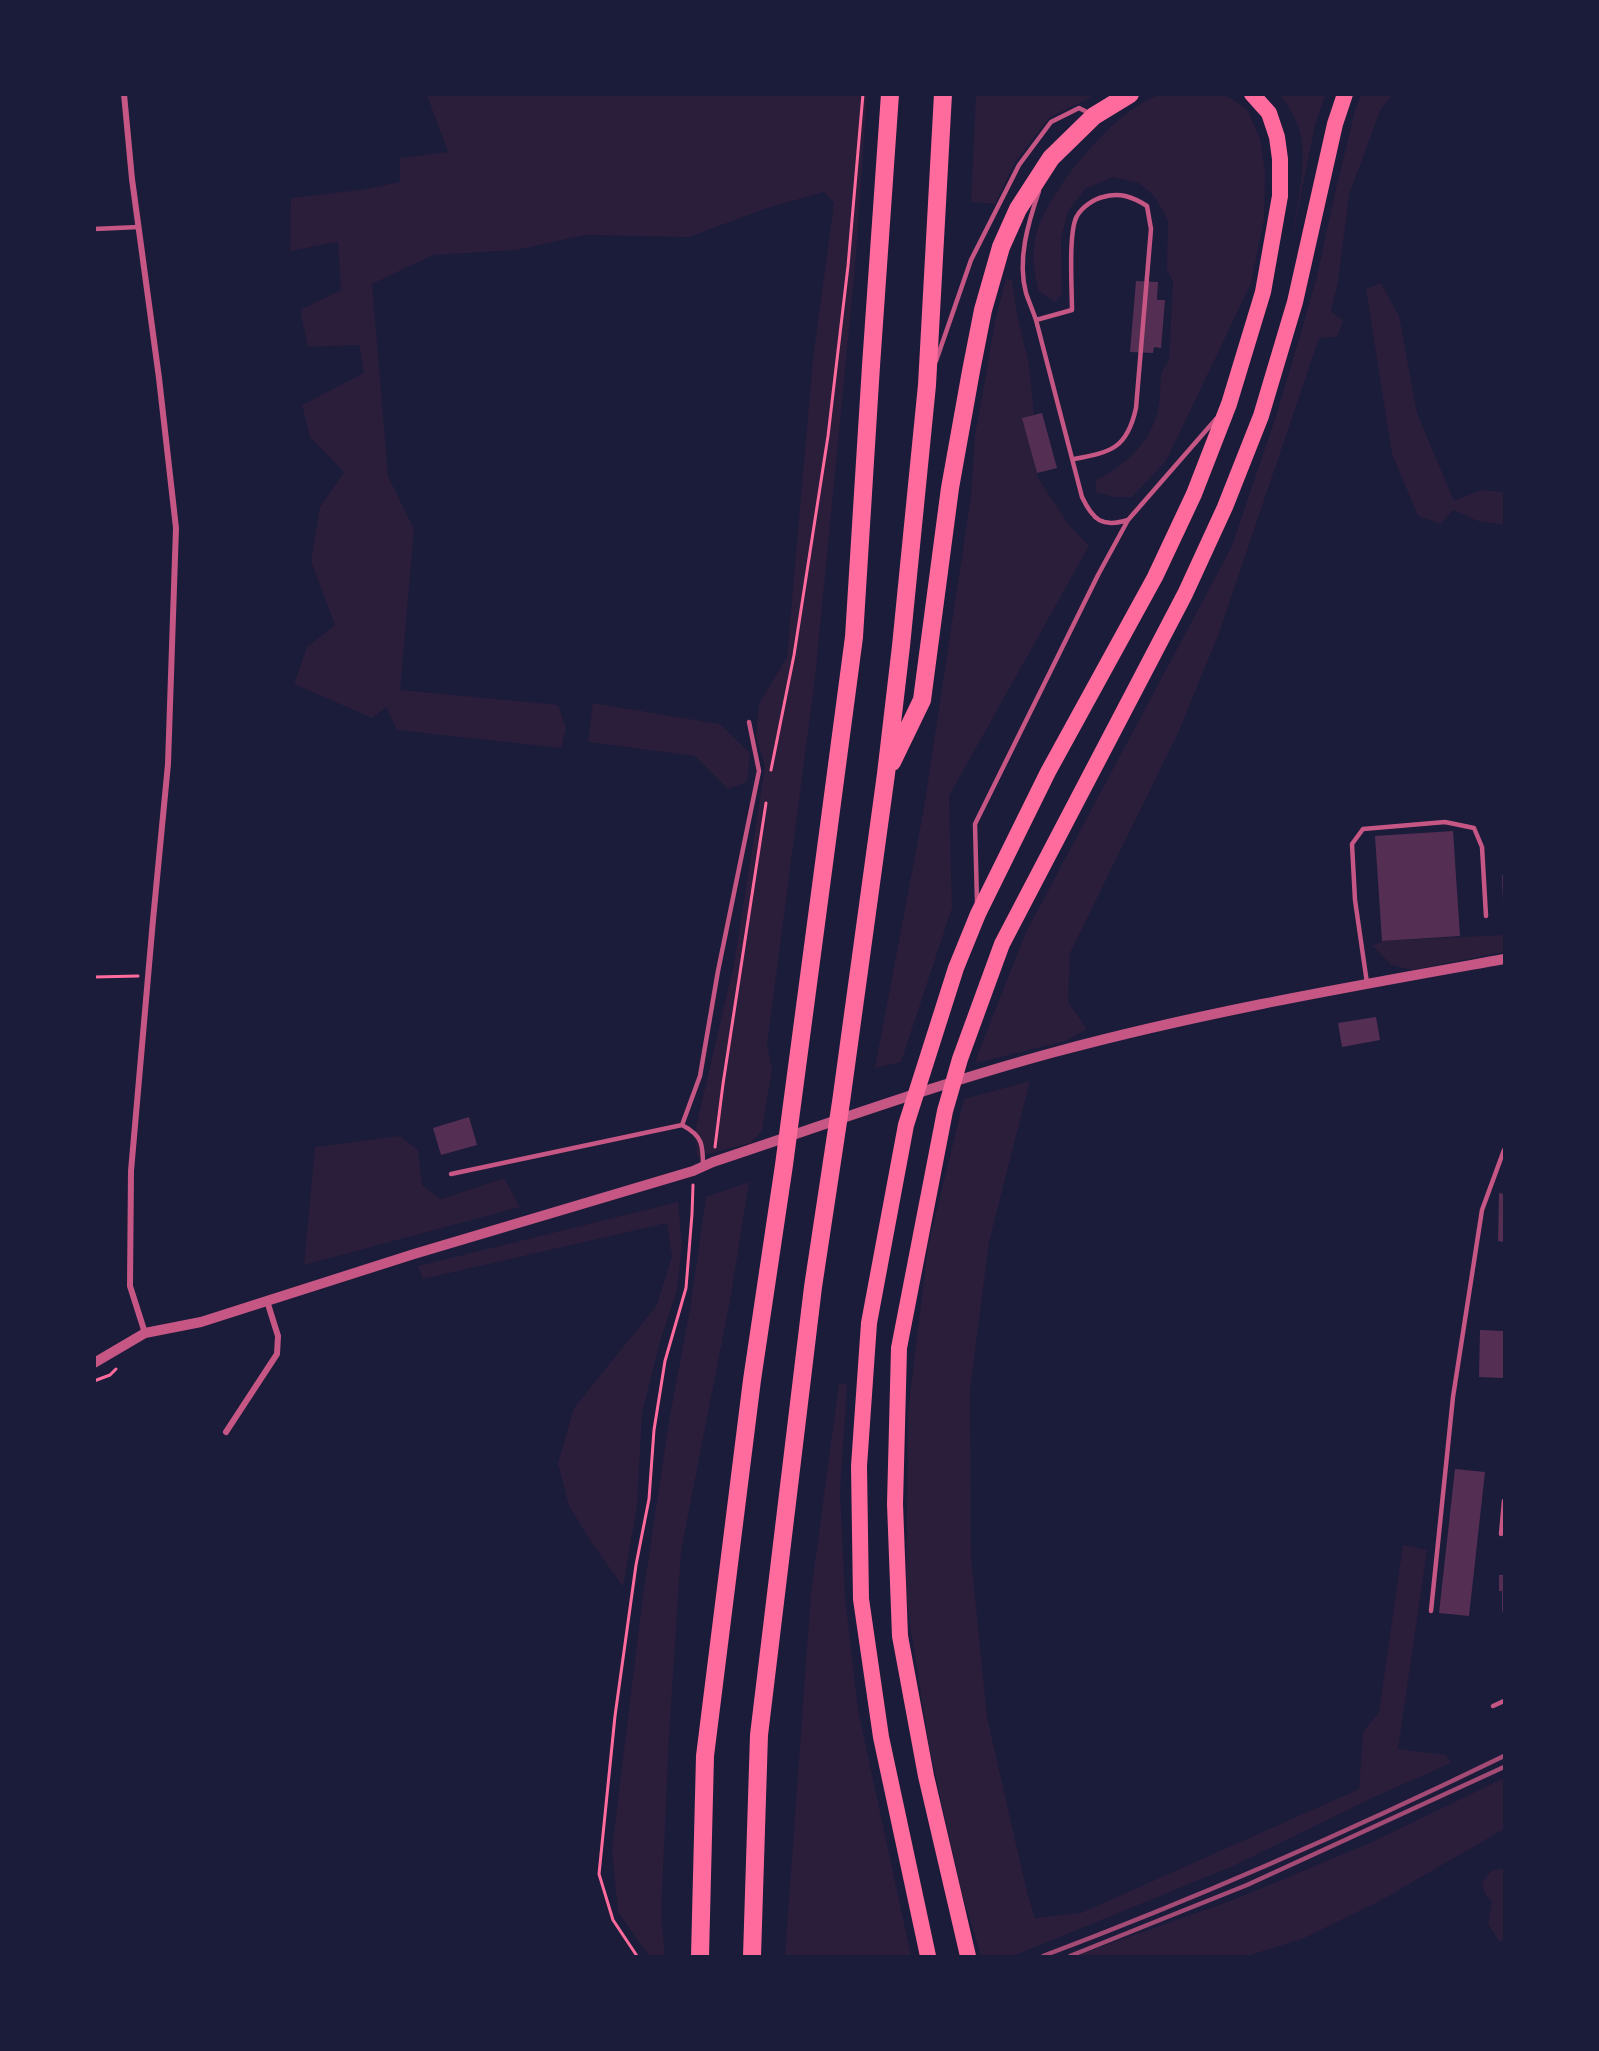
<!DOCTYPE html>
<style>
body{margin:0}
#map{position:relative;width:1599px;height:2051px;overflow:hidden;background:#1b1b3a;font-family:Cabin,sans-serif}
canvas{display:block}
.frame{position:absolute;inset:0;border:96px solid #1b1b3a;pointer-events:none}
</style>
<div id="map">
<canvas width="1599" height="2051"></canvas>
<div class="frame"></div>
</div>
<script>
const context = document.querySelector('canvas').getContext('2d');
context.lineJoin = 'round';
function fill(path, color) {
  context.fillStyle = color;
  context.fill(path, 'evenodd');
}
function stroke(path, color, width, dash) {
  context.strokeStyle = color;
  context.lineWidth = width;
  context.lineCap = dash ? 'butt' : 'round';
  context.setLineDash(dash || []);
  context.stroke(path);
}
fill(new Path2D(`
 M427 95H867L855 267 815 678 767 1045 772 1069 762 1131 750 1143 697 1157 696 1127 734 964 765 767 756 736 759 704 787 657 813 359 834 203 824 192 767 208 689 237 585 235 516 250 433 255 372 284 388 476 414 529 400 690 558 705 566 728 561 748 397 730 386 707 372 718 294 684 307 647 335 625 311 561 320 507 344 472 310 437 302 405 364 373 359 345 308 347 300 310 341 290 338 242 290 251 291 198 360 190 400 182V158L448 152Z
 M976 95V94L1093 95 1086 100 1050 117 1015 162 995 204 971 202Z
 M1160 95H1225L1247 109 1260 139 1265 172 1264 219 1251 283 1214 361 1166 461 1132 497H1114L1096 492V480C1127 465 1153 440 1159 405 1163 387 1156 375 1169 361L1173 281 1167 270 1168 220 1154 196 1139 183 1113 177 1085 189 1068 211 1061 239 1062 294 1055 302 1039 291C1033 272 1031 252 1037 232 1050 189 1116 107 1160 95Z
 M1280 95H1325L1315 125 1292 240C1296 210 1307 165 1301 136 1298 121 1289 107 1280 95Z
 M1361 95H1392L1380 111 1349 195 1338 282 1331 311 1343 321 1337 337 1319 338 1219 633 1179 731 1070 953 1068 1002 1087 1029 1065 1041 976 1063 978 1054 1025 934 1232 546 1276 416 1302 329 1317 276 1335 193 1355 111Z
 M1006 279 1012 280 1018 319 1029 364 1034 415 1023 418 1038 478 1069 525 1089 546 949 796 952 908 901 1062 875 1068 924 808 971 496 975 436 996 317Z
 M1381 283 1399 316 1417 413 1454 501 1481 490 1504 492V525L1478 521 1453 510 1441 524 1418 516 1392 454 1366 289Z
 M593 703 720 724 750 753 747 782 728 789 695 756 588 742Z
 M1504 935V952L1412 970 1391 965 1373 946 1382 941Z
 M1030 1081 989 1242 970 1390 971 1557 987 1717 1027 1892 1035 1918 1081 1913 1359 1789 1363 1732 1379 1712 1403 1545 1427 1550 1398 1749 1446 1755 1451 1763 1372 1798 1231 1867 1013 1956H981L962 1894 929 1746 906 1599 908 1412 928 1246 964 1099Z
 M400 1136 418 1150 422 1185 441 1199 504 1178 520 1207 304 1265 315 1147Z
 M749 1182 731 1295 681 1551 669 1736 661 1914 665 1956H649L618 1912 612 1849 643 1595 670 1415 690 1309 706 1197Z
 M678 1202 682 1245 677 1290 660 1342 642 1413 637 1506 623 1587 594 1546 569 1506 558 1463 574 1408 657 1305 672 1256 667 1223 423 1279 418 1266Z
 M839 1383 847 1385 840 1491 845 1597 858 1710 911 1956H785L811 1593Z
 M1504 1778V1829L1378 1902 1302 1939 1247 1956H1075L1233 1900 1370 1843Z
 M1504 1869V1941H1499L1488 1924 1492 1902 1485 1894 1482 1882 1492 1870Z`), '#2a1e3b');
fill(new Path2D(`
 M1136 281 1158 282 1157 300H1165L1161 348 1154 347 1153 353 1130 352Z
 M1042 413 1057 468 1037 473 1022 418Z
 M1453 831 1460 936 1382 941 1375 836Z
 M1502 875H1504V903H1503Z
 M1376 1017 1380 1040 1342 1047 1338 1023Z
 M469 1117 477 1145 441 1155 433 1128Z
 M1499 1193 1504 1194V1242L1498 1241Z
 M1480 1330 1504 1331V1378L1479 1377Z
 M1455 1469 1485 1472 1469 1616 1439 1613Z
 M1499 1575H1504V1616L1502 1610V1591H1499Z`), '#542f53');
stroke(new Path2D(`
 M771 770 794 655 828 436 848 266 863 94
 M94 977 138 976
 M715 1147 723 1084 766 803
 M94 1381 110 1375 116 1369
 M637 1956 613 1920 599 1874 615 1716 636 1565 649 1499 654 1430 665 1361 686 1288 692 1214 693 1185`), '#ff6b9d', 3);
stroke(new Path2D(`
 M1039 191C1028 223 1017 260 1026 293 1029 302 1033 311 1036 320L1082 497C1093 520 1102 528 1128 520
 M94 229 139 227
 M1036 320 1072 310C1072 290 1068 231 1077 216 1082 207 1094 199 1103 197 1120 192 1133 197 1147 206L1151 229 1136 408C1127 449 1111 452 1074 459
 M936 361 971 260 1019 165 1051 122 1079 108 1089 113
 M977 902 975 824 1098 575 1128 520 1216 419
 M1367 983 1355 900 1352 844 1363 829 1445 822 1474 828 1482 847 1486 916
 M682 1125 700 1076 718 971 759 771 749 722
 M451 1174 682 1125C703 1136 703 1145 703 1167
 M1501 1534 1504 1501
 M1431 1611 1453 1397 1482 1210 1504 1150
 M1493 1706 1504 1701`), '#c65784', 4.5);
stroke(new Path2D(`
 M124 94 132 179 159 378 176 528 168 764 153 920 131 1171 130 1286 145 1333
 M226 1432 277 1354 278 1336 267 1301`), '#c65784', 6);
stroke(new Path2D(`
 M94 1363 145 1333 201 1322 414 1254 693 1171 713 1162C827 1124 940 1083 1055 1052 1203 1012 1354 986 1504 959`), '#c65784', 10);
stroke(new Path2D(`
 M928 1956 881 1737 861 1599 859 1466 869 1323 906 1125 956 968 978 914 1048 772 1155 577 1194 494 1229 404 1263 292 1280 196V159L1277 137 1269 113 1252 94
 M968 1956 926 1776 900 1636 895 1504 899 1348 945 1111 960 1059 1002 944 1185 594 1225 507 1261 416 1295 302 1335 124 1345 94`), '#ff6b9d', 16);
stroke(new Path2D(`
 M892 762 922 700 950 488 971 371 983 310 1001 247 1018 209 1051 158 1094 116 1130 94
 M700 1956 705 1756 752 1380 784 1165 854 637 871 366 890 94
 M752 1956 759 1735 813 1287 841 1102 886 774 901 646 927 385 943 94`), '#ff6b9d', 18);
stroke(new Path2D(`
 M1043 1956C1200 1897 1354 1829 1504 1756
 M1070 1956 1247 1885 1504 1767`), '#a44b75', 4.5);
</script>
